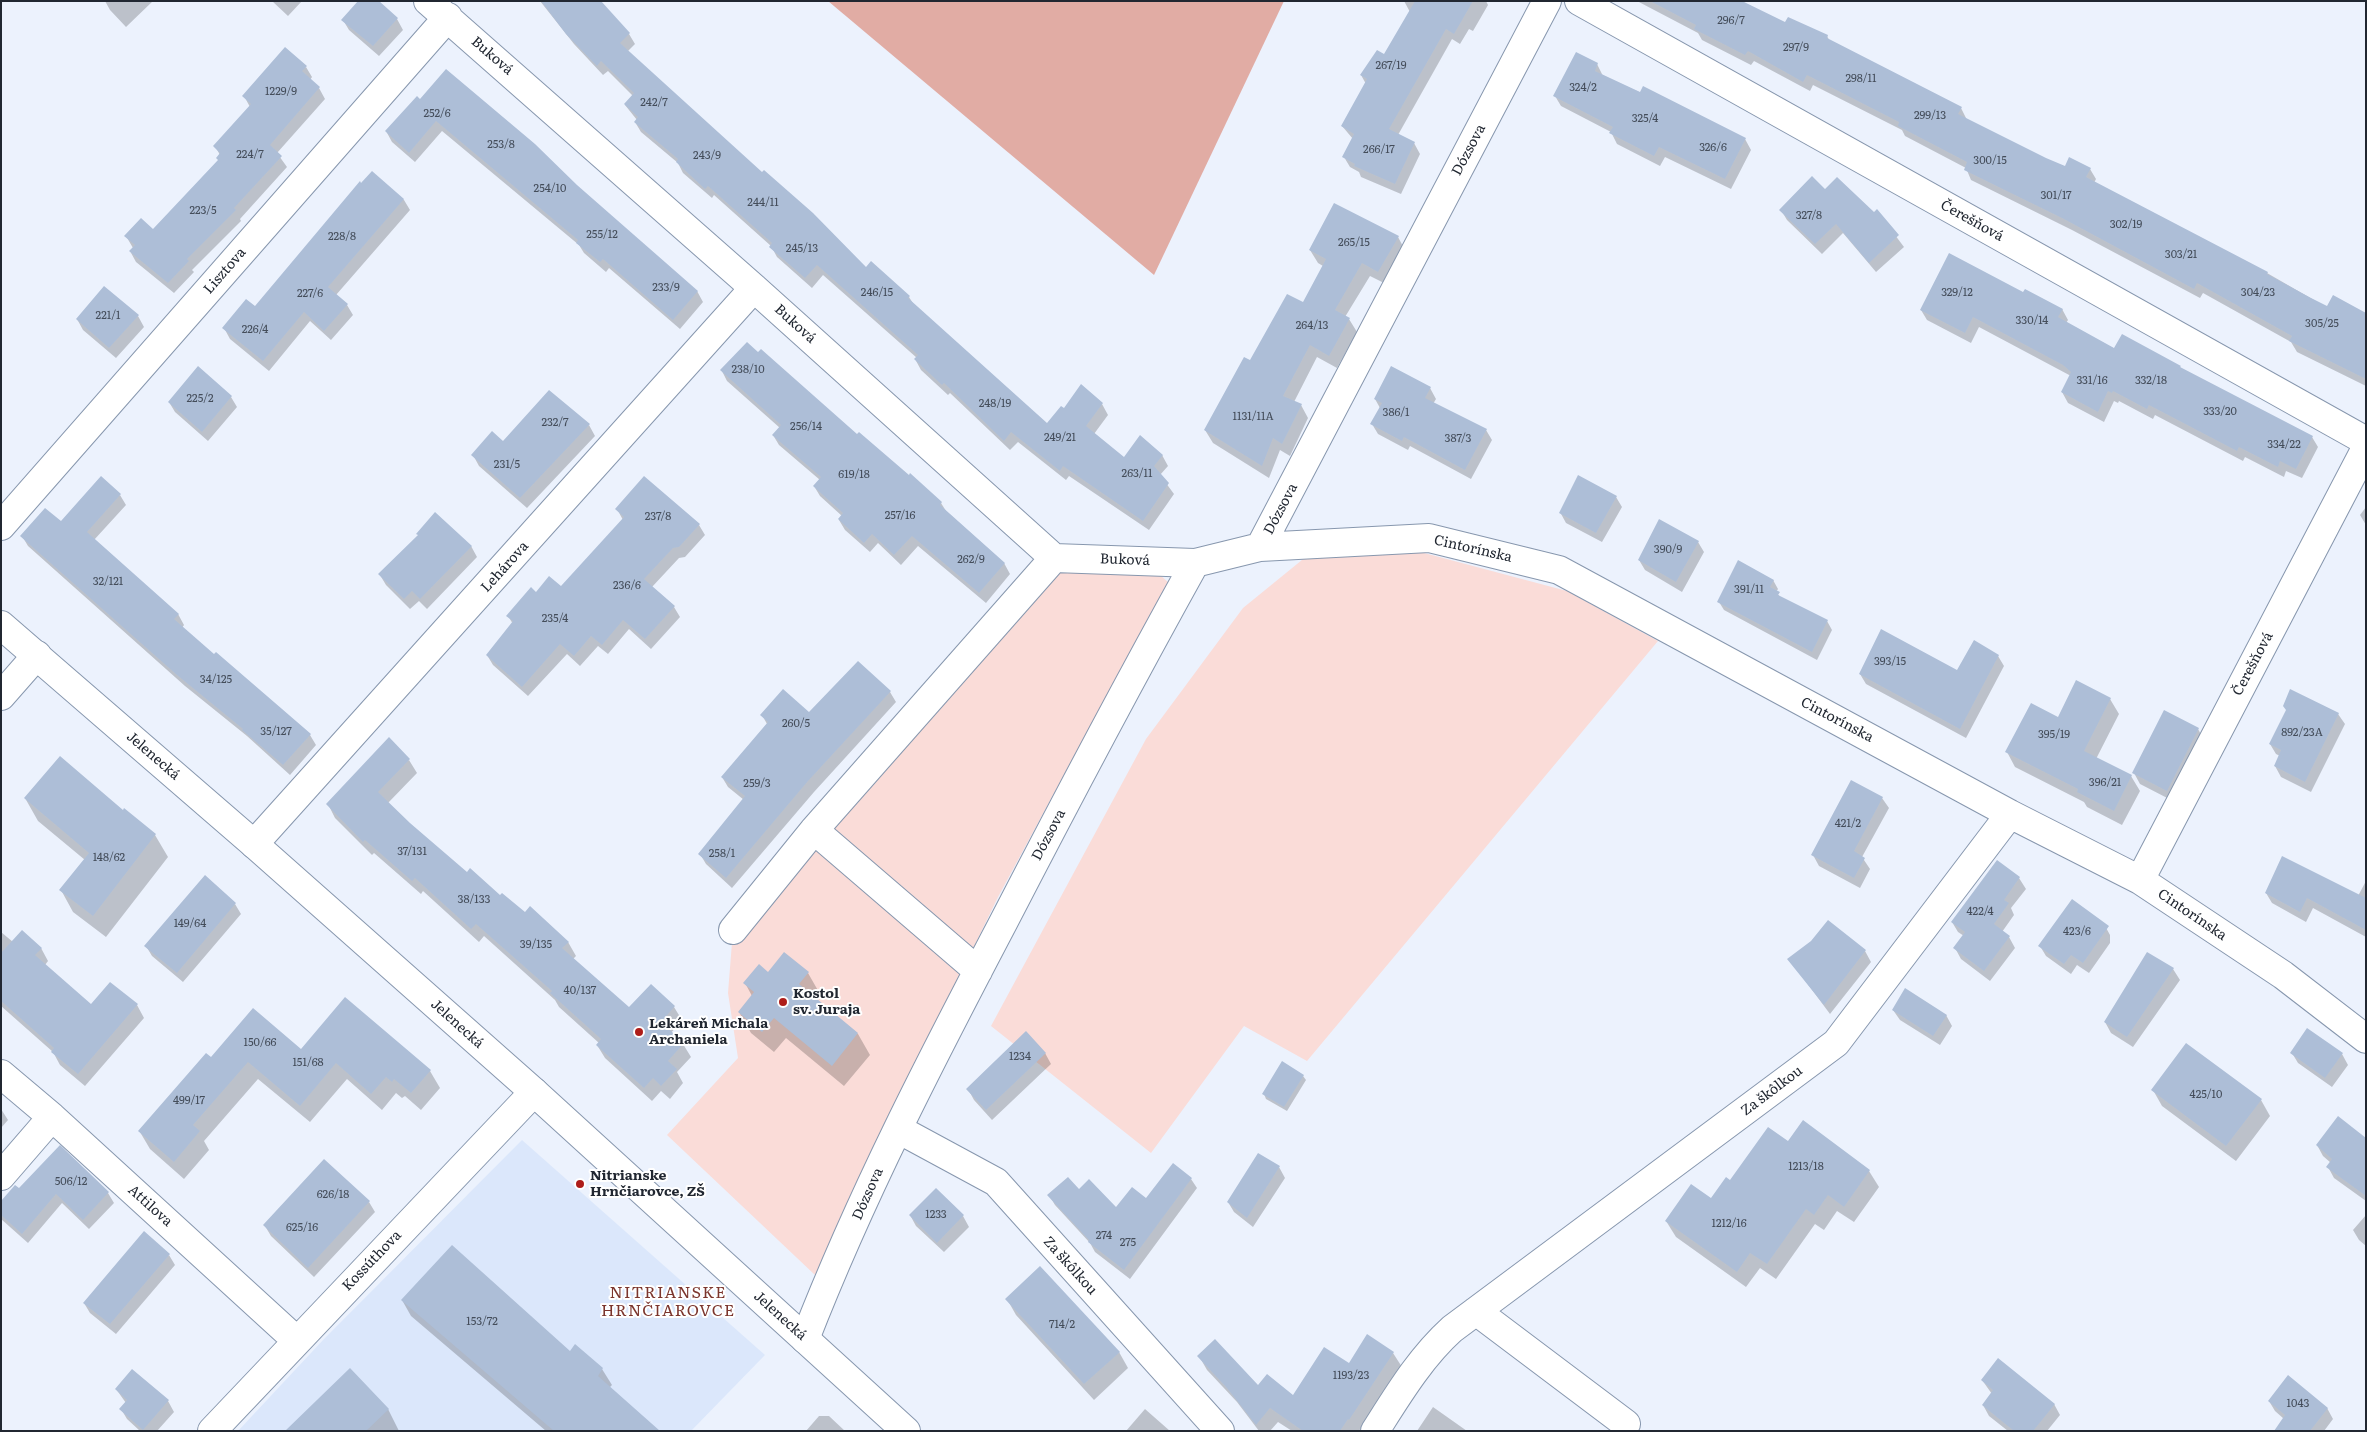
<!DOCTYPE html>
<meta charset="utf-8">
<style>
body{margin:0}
#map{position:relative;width:2367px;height:1432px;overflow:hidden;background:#ecf2fd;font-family:Literata,serif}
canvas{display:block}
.frame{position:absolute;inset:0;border:2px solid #212731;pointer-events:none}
</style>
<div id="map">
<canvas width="2367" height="1432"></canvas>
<div class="frame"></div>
</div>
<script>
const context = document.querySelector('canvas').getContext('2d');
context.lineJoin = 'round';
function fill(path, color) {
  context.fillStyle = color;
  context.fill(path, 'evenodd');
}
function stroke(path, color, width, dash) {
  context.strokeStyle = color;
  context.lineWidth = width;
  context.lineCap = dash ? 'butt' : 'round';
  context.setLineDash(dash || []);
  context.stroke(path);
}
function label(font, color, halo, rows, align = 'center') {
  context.font = font + ' Literata,serif';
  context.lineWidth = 4;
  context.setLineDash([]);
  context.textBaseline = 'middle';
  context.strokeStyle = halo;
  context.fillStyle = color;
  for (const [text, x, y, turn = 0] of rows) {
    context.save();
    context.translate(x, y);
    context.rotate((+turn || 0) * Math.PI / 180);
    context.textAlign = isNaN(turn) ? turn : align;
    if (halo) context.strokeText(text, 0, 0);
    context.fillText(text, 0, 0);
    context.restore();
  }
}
fill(new Path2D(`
 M522 1140 765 1355 691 1431H238L324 1339Z`), '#dbe7fb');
fill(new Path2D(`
 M1379 541 1567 591 1658 641 1307 1061 1244 1026 1151 1153 991 1026 1146 739 1243 608 1313 551Z
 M1153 569 1168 582 998 897 815 1275 667 1135 738 1058 728 993 733 930 1038 573Z`), '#fadcd8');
fill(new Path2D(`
 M828 1H1284L1154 275Z`), '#e1aca4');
fill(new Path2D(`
 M105 1H153L126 27 110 10Z
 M272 1H302L288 16Z
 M378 1 397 19 403 30 379 56 349 30 343 20Z
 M540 1H600L629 34 635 44 627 52 866 269 871 263 909 297 914 305 1047 425 1064 410 1102 404 1108 415 1094 434 1124 459 1162 455 1168 466 1160 475 1174 494 1149 530 1069 476 1066 480 1018 442 1010 450 950 393 948 395 921 370 915 359 917 358 823 275 812 288 777 257 771 246 714 195 712 198 683 173 678 163 641 132 635 122 637 120 625 105 633 96 608 71 603 75 574 44Z
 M1404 1H1486L1488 5 1473 31 1469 29 1460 44 1452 39 1398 135 1414 143 1420 154 1401 194 1361 177 1359 172 1350 167 1344 157 1353 139 1342 126 1366 84 1361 75 1385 56 1410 12Z
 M1637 1H1741L1786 24 1827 36 1829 40 1961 108 1967 120 2065 168 2090 169 2096 179 2094 183 2267 273 2366 330V386L2297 352 2291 342 2203 293 2200 298 2072 230 1971 180 1966 168 1905 136 1902 130 1813 85 1810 91 1754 61 1751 65 1702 40 1698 33Z
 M1597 64 1603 76 1745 139 1751 150 1731 189 1665 157 1660 166 1617 144 1611 132 1561 106 1555 96Z
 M306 67 312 77 310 80 319 88 325 99 277 153 287 167 240 219 241 221 192 270 194 272 174 293 136 262 130 251 133 248 126 236 153 231 219 161 220 155 215 146 250 107 244 96Z
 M420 100 576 186 697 291 703 302 680 329 609 268 606 272 584 253 579 245 442 131 415 162 392 142 386 131Z
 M372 173 404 200 410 210 336 295 347 305 353 315 331 340 310 321 269 371 230 339 224 328 255 308Z
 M1825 190 1874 213 1877 211 1904 247 1876 272 1843 233 1822 254 1787 220 1781 210Z
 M1398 237 1405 250 1386 284 1370 276 1345 317 1349 319 1357 332 1337 368 1317 357 1294 402 1301 405 1308 418 1290 456 1280 450 1269 478 1213 443 1205 430 1251 362 1303 304 1323 266 1318 263 1310 250Z
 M2024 294 2062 309 2068 320 2066 323 2115 349 2180 367 2182 370 2312 437 2318 447 2302 478 2286 471 2284 477 2245 457 2243 461 2155 415 2153 419 2119 401 2118 403 2114 401 2104 422 2068 403 2062 392 2071 376 1979 327 1971 343 1927 320 1921 310Z
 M138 316 144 327 116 358 83 330 77 319Z
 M722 371 858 436 941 503 946 511 1004 563 1010 574 986 603 918 546 901 565 878 543 870 552 845 530 839 520 842 516 820 496 814 486 820 480 779 445 773 435 780 428 727 381Z
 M1430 388 1436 399 1433 404 1486 430 1492 440 1471 479 1410 446 1408 450 1378 434 1372 424 1380 408 1375 399Z
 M231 397 237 407 208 441 175 412 169 402Z
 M589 425 595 436 527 508 479 466 473 455Z
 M120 495 126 505 94 540 178 614 184 625 182 628 310 735 316 745 290 775 247 736 185 686 28 546 22 536 61 523Z
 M1616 497 1622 507 1602 542 1566 523 1560 512Z
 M2366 507V525L2360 515Z
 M617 509 699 525 705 535 685 557 679 558 652 587 674 607 680 617 651 649 629 629 608 654 598 646 580 666 567 654 528 696 493 665 487 655 513 624 508 616 536 593 561 588 623 520Z
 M419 536 471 546 477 557 427 609 419 601 410 609 386 585 380 575Z
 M1698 542 1704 552 1682 592 1645 570 1639 560Z
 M1773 580 1778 589 1776 592 1781 598 1827 621 1832 630 1817 660 1724 610 1719 602Z
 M1998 656 2004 666 1966 738 1866 684 1860 674 1958 672Z
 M858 663 890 692 896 702 814 792 732 888 706 864 700 854 744 800 728 787 722 777 767 724 762 715 809 714Z
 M2110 699 2119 714 2096 759 2131 776 2140 791 2122 825 2087 807 2084 802 2015 767 2007 752 2058 718Z
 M2338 714 2345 724 2311 792 2281 777 2275 766 2280 756 2276 754 2270 744Z
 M2198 729 2204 740 2173 801 2140 784 2134 773Z
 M409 760 417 773 388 803 409 824 467 874 568 942 576 956 573 959 629 1009 674 1007 682 1020 671 1033 683 1044 691 1057 677 1072 683 1083 670 1099 661 1091 652 1101 605 1058 597 1045 599 1043 559 1007 555 1000 484 936 479 942 423 891 421 894 374 853 372 855 335 818 328 804Z
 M25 798 123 812 124 810 155 835 168 857 106 937 73 912 61 890 85 860 38 821Z
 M1882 798 1889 808 1862 857 1870 869 1860 888 1819 866 1813 855Z
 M1997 861 2019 878 2026 889 2011 908 2014 915 2002 932 2009 937 2015 948 1990 981 1961 959 1955 948 1964 936 1958 932 1952 922Z
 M2366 881V937L2313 908 2306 922 2272 903 2266 893 2358 896Z
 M235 904 241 914 183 982 152 956 146 946Z
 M1828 922 1865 951 1871 962 1830 1014 1789 959 1812 941Z
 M2104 924 2110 935V943L2089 973 2077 965 2071 974 2046 956 2040 946Z
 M1 932 13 942 41 948 48 961 45 965 91 1006 137 1005 144 1018 85 1086 60 1065 53 1052 1 1006Z
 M2148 954 2173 969 2180 980 2133 1047 2111 1033 2105 1022Z
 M769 973H808L820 994 815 999 858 1034 870 1055 844 1086 786 1038 774 1052 751 1033 739 1012 752 996 745 983Z
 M1893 1010 1946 1015 1952 1026 1940 1045 1900 1020Z
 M302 1050 430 1071 440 1088 421 1110 405 1096 402 1098 396 1093 382 1110 347 1079 310 1122 258 1079 204 1141 209 1150 184 1179 150 1149 140 1132 211 1059Z
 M1045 1053 1051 1064 992 1120 974 1100 968 1089Z
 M2292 1053 2342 1054 2348 1065 2332 1087 2298 1063Z
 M1303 1076 1306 1080 1287 1111 1266 1099 1264 1094Z
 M2153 1090 2261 1100 2270 1116 2236 1161 2162 1106Z
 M1 1109 8 1120 1 1128Z
 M2366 1140V1201L2334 1178 2328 1167 2331 1163 2323 1156 2317 1145Z
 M1789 1143 1869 1171 1879 1187 1854 1222 1837 1211 1824 1230 1815 1224 1776 1279 1760 1268 1746 1287 1676 1237 1666 1221 1711 1200 1731 1182Z
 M1279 1167 1285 1178 1253 1227 1234 1212 1228 1202Z
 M1191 1179 1197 1188 1130 1279 1095 1252 1090 1243 1055 1205 1049 1195 1079 1190 1116 1209 1147 1199Z
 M19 1190 108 1193 114 1203 89 1229 62 1203 28 1243 1 1219V1203Z
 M936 1190 963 1216 969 1227 944 1252 916 1226 910 1215Z
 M369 1202 375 1212 314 1277 271 1236 265 1226Z
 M2366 1215V1246L2359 1240 2353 1230Z
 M169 1255 175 1265 116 1334 90 1313 84 1303Z
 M1007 1299 1119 1352 1128 1368 1094 1400 1016 1315Z
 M402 1300 570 1353 602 1369 612 1385 609 1388 658 1431H546L411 1316Z
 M1368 1336 1393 1353 1402 1367 1359 1431H1292L1278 1422 1270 1431H1259L1237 1402 1207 1370 1199 1356 1258 1387 1293 1397 1349 1365Z
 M1982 1380 2054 1404 2060 1415 2047 1431H2008L1989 1416 1983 1405 1992 1394Z
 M116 1389 168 1401 174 1412 157 1431H140L127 1419 121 1409 126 1403Z
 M2269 1401 2327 1408 2333 1419 2324 1431H2280L2284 1419 2275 1411Z
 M1433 1407 1467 1431H1417Z
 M388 1409 399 1431H287Z
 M1145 1409 1170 1431H1126Z
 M819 1416H829L845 1431H806Z`), '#0003');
fill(new Path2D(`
 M358 1H379L398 18 373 46 341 20Z
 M541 1H601L630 33 620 43 762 172 764 170 813 213 866 267 871 261 910 296 908 298 1047 423 1061 406 1064 408 1081 384 1103 403 1086 426 1124 457 1140 435 1163 455 1154 466 1169 483 1143 521 1063 466 1060 471 1011 432 1004 441 944 383 942 385 914 359 918 355 817 265 805 278 769 247 772 243 708 186 705 189 676 162 678 159 634 122 638 117 624 104 634 93 601 61 597 66 566 34Z
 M1415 1H1473L1454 34 1446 29 1389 129 1415 142 1395 184 1354 166 1355 164 1342 157 1354 134 1341 126 1367 79 1360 75 1377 50 1384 54Z
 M1650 1H1742L1785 22 1788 17 1828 35 1827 38 1962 107 1958 114 2046 158 2065 166 2069 157 2091 168 2086 177 2268 272 2267 274 2311 298 2327 306 2333 295 2366 313V379L2289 341 2292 336 2197 283 2194 289 2064 219 1964 170 1967 162 1898 126 1899 122 1807 75 1803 82 1748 51 1745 55 1694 29 1696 25Z
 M285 47 307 66 302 71 320 87 270 145 282 156 234 208 236 210 187 259 189 261 168 283 129 251 135 245 124 236 141 218 153 229 218 160 216 158 220 153 213 146 251 104 242 96Z
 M1576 52 1598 63 1595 71 1640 92 1643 86 1746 138 1725 179 1659 147 1654 156 1609 133 1613 127 1553 96Z
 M446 69 535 144 577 185 698 291 673 320 603 259 600 262 576 243 578 240 436 121 409 153 385 131 417 96 420 99Z
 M372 171 404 199 328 287 348 304 324 331 304 312 263 361 222 328 246 299 255 306 360 181 361 183Z
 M1812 176 1825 189 1837 177 1874 212 1877 209 1899 235 1869 263 1836 224 1815 244 1779 210Z
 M1334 203 1399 236 1378 272 1362 263 1335 310 1350 318 1329 356 1310 345 1283 396 1302 404 1282 444 1273 438 1262 466 1204 430 1244 357 1250 360 1287 294 1303 302 1326 259 1309 250Z
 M1949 253 2023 292 2025 289 2063 309 2058 317 2114 348 2122 334 2181 366 2180 367 2313 436 2296 469 2280 461 2278 467 2239 447 2237 451 2149 405 2147 409 2113 391 2112 393 2108 391 2098 412 2061 392 2071 372 2063 365 1973 317 1965 333 1920 310Z
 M104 286 139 315 109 348 76 319Z
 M747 342 758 352 761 349 857 434 859 432 909 475 910 473 942 502 940 505 1005 563 979 593 912 536 894 555 872 534 864 543 838 519 843 513 813 486 821 477 772 435 781 425 720 370Z
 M198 366 232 396 202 432 168 402Z
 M1391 366 1431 387 1425 398 1487 429 1465 470 1404 437 1402 441 1370 424 1382 403 1374 399Z
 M549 390 590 424 520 498 471 455 492 431 503 441Z
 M1578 475 1617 496 1596 533 1559 513Z
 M101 476 121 494 87 532 179 614 174 619 214 654 216 652 311 734 283 765 242 730 243 729 177 675 20 536 45 508 61 521Z
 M644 476 700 524 679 547 673 548 644 579 675 606 645 639 623 620 602 645 591 636 574 656 560 644 522 687 486 655 513 621 506 616 531 587 536 592 549 576 561 586 624 517 615 509Z
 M435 512 472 546 420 599 412 591 404 599 378 574 418 535 416 534Z
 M1659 519 1699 541 1676 582 1638 560Z
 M1738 560 1774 580 1770 587 1780 592 1778 595 1828 620 1812 652 1717 602Z
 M1881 629 1957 670 1974 640 1999 655 1960 729 1859 674Z
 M858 661 891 691 808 781 726 878 698 854 745 796 721 777 768 722 760 715 783 689 809 712Z
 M2076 680 2111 698 2084 751 2132 775 2114 811 2077 792 2078 789 2005 752 2031 703 2058 717Z
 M2290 689 2339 713 2305 782 2274 766 2281 750 2269 744 2286 710 2283 706Z
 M2164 710 2199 728 2167 791 2132 773Z
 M389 737 410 759 378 792 410 823 467 872 470 868 500 895 502 893 525 912 530 906 569 942 562 948 629 1007 651 984 675 1006 661 1022 684 1043 668 1061 677 1069 661 1086 653 1078 644 1088 596 1045 601 1039 550 993 552 991 476 924 471 929 415 878 412 881 365 840 363 842 326 804Z
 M60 756 123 810 124 808 156 834 93 916 59 890 89 853 24 798Z
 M1851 780 1883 797 1854 851 1865 858 1854 878 1811 855Z
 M2282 856 2366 898V930L2307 898 2300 912 2265 893Z
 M1997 860 2020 877 2004 900 2009 903 1994 924 2010 936 1984 971 1953 948 1965 932 1951 922Z
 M205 875 236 903 177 973 144 946Z
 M2072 899 2109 926 2083 963 2071 955 2064 964 2038 946Z
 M1828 920 1866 950 1824 1005 1787 959 1811 941Z
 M22 930 42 948 35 955 91 1004 110 982 138 1004 78 1074 51 1052 54 1048 1 1001V953Z
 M784 952 809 972 799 984 858 1033 832 1066 774 1018 762 1032 738 1012 754 992 743 983 759 964 768 972Z
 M2147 952 2174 968 2127 1037 2104 1022Z
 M1905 988 1947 1015 1933 1036 1892 1010Z
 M345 997 431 1070 411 1093 394 1079 392 1082 386 1077 371 1094 336 1063 300 1106 248 1062 193 1125 200 1131 174 1162 138 1131 206 1053 211 1057 253 1008 301 1049Z
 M2307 1028 2343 1053 2325 1078 2290 1053Z
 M1026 1031 1046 1053 986 1110 966 1089Z
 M2186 1043 2262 1099 2226 1146 2151 1090Z
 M1282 1061 1304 1075 1284 1107 1262 1094Z
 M2338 1116 2366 1138V1196L2326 1167 2332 1159 2316 1145Z
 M1803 1120 1870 1170 1844 1207 1828 1195 1814 1215 1806 1209 1767 1264 1750 1253 1737 1272 1665 1221 1691 1184 1711 1198 1726 1177 1730 1180 1768 1127 1788 1141Z
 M60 1145 109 1192 83 1220 56 1194 22 1234 1 1215V1201L15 1185 19 1188Z
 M1258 1153 1280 1166 1247 1218 1227 1202Z
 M324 1159 370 1201 308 1268 263 1225Z
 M1173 1163 1192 1178 1124 1270 1088 1242 1089 1240 1047 1195 1068 1177 1079 1189 1089 1179 1116 1207 1132 1187 1146 1198Z
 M936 1188 964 1215 937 1243 909 1215Z
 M144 1231 170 1254 110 1324 83 1303Z
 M452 1245 570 1351 575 1344 603 1368 598 1376 660 1431H554L401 1300Z
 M1040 1266 1120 1352 1084 1384 1005 1299Z
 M1367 1334 1394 1352 1349 1420 1348 1419 1340 1431H1303L1270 1408 1256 1425 1227 1388 1197 1356 1215 1339 1258 1385 1267 1374 1293 1395 1324 1347 1349 1363Z
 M1998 1358 2055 1404 2033 1431H2014L1982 1405 1993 1390 1981 1380Z
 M350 1368 389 1409 366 1431H285Z
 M132 1369 169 1400 143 1430 119 1409 127 1400 115 1389Z
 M2288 1375 2328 1408 2310 1431H2274L2285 1415 2268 1401Z`), '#adbed7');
const minor = new Path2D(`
 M428 1 754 288 1054 558 1195 563
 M1579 1 2366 441
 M1 526 448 17
 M1260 547 1547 1
 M1 696 37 655
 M814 830 978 971
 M254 844 754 288
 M2140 880 2366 448
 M733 930 814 830 1054 558
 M1 1074 52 1117 296 1340
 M898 1129 996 1182 1220 1431
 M1 1176 52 1117
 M1476 1311 1626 1424
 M805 1339C861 1195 932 1058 1004 921 1066 801 1129 682 1195 563L1260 547 1429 538 1559 570 2010 814 2140 880 2283 975 2366 1039
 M212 1431 534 1092
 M1375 1431C1398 1395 1420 1358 1452 1329L1836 1043 2010 814`);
const tertiary = new Path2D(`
 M1 625 254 844 534 1092 906 1431`);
stroke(minor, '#8797ae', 30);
stroke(tertiary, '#8797ae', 30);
stroke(minor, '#fff', 28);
stroke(tertiary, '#fff', 28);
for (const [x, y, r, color] of [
 [783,1002,5,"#ae1d19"],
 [639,1032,5,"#ae1d19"],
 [580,1184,5,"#ae1d19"]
]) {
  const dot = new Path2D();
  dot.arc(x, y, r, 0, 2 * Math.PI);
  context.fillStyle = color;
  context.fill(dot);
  stroke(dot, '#fff', 2);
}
label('11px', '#444d5a', null, [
 ["296/7",1731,21],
 ["297/9",1796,48],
 ["267/19",1391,66],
 ["298/11",1861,79],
 ["324/2",1583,88],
 ["1229/9",281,92],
 ["242/7",654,103],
 ["252/6",437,114],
 ["299/13",1930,116],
 ["325/4",1645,119],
 ["253/8",501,145],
 ["326/6",1713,148],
 ["266/17",1379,150],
 ["224/7",250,155],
 ["243/9",707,156],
 ["300/15",1990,161],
 ["254/10",550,189],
 ["301/17",2056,196],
 ["244/11",763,203],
 ["223/5",203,211],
 ["327/8",1809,216],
 ["302/19",2126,225],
 ["255/12",602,235],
 ["228/8",342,237],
 ["265/15",1354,243],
 ["245/13",802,249],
 ["303/21",2181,255],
 ["233/9",666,288],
 ["246/15",877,293],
 ["329/12",1957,293],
 ["304/23",2258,293],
 ["227/6",310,294],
 ["221/1",108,316],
 ["330/14",2032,321],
 ["305/25",2322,324],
 ["264/13",1312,326],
 ["226/4",255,330],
 ["238/10",748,370],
 ["331/16",2092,381],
 ["332/18",2151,381],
 ["225/2",200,399],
 ["248/19",995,404],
 ["333/20",2220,412],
 ["386/1",1396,413],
 ["1131/11A",1253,417],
 ["232/7",555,423],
 ["256/14",806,427],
 ["249/21",1060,438],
 ["387/3",1458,439],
 ["334/22",2284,445],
 ["231/5",507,465],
 ["263/11",1137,474],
 ["619/18",854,475],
 ["257/16",900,516],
 ["237/8",658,517],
 ["390/9",1668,550],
 ["262/9",971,560],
 ["32/121",108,582],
 ["236/6",627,586],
 ["391/11",1749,590],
 ["235/4",555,619],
 ["393/15",1890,662],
 ["34/125",216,680],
 ["260/5",796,724],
 ["35/127",276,732],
 ["892/23A",2302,733],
 ["395/19",2054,735],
 ["396/21",2105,783],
 ["259/3",757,784],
 ["421/2",1848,824],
 ["37/131",412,852],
 ["258/1",722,854],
 ["148/62",109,858],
 ["38/133",474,900],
 ["422/4",1980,912],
 ["149/64",190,924],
 ["423/6",2077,932],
 ["39/135",536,945],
 ["40/137",580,991],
 ["150/66",260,1043],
 ["1234",1020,1057],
 ["151/68",308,1063],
 ["425/10",2206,1095],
 ["499/17",189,1101],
 ["1213/18",1806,1167],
 ["506/12",71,1182],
 ["626/18",333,1195],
 ["1233",936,1215],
 ["1212/16",1729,1224],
 ["625/16",302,1228],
 ["274",1104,1236],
 ["275",1128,1243],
 ["153/72",482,1322],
 ["714/2",1062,1325],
 ["1193/23",1351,1376],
 ["1043",2298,1404]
]);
label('14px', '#212731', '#fff', [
 ["Buková",492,56,41],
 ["Dózsova",1469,150,-62],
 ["Čerešňová",1972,221,29],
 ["Lisztova",225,271,-49],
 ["Buková",795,324,42],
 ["Dózsova",1281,509,-62],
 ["Cintorínska",1473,549,13],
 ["Buková",1125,560,2],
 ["Lehárova",505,567,-48],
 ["Čerešňová",2253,664,-62],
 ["Cintorínska",1837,720,28],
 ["Jelenecká",153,756,41],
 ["Dózsova",1049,835,-62],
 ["Cintorínska",2192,915,34],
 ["Jelenecká",457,1024,42],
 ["Za škôlkou",1772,1091,-37],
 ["Dózsova",868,1194,-66],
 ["Attilova",150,1206,42],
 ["Kossúthova",372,1261,-46],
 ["Za škôlkou",1070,1266,48],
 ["Jelenecká",780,1316,42]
]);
label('bold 14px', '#212731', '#fff', [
 ["Kostol",793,994],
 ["sv. Juraja",793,1010],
 ["Lekáreň Michala",649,1024],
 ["Archaniela",649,1040],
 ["Nitrianske",590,1176],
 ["Hrnčiarovce, ZŠ",590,1192]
], 'left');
context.letterSpacing = '1px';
label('16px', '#7b352d', '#fff', [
 ["NITRIANSKE",668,1293],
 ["HRNČIAROVCE",668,1311]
]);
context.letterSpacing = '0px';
</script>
